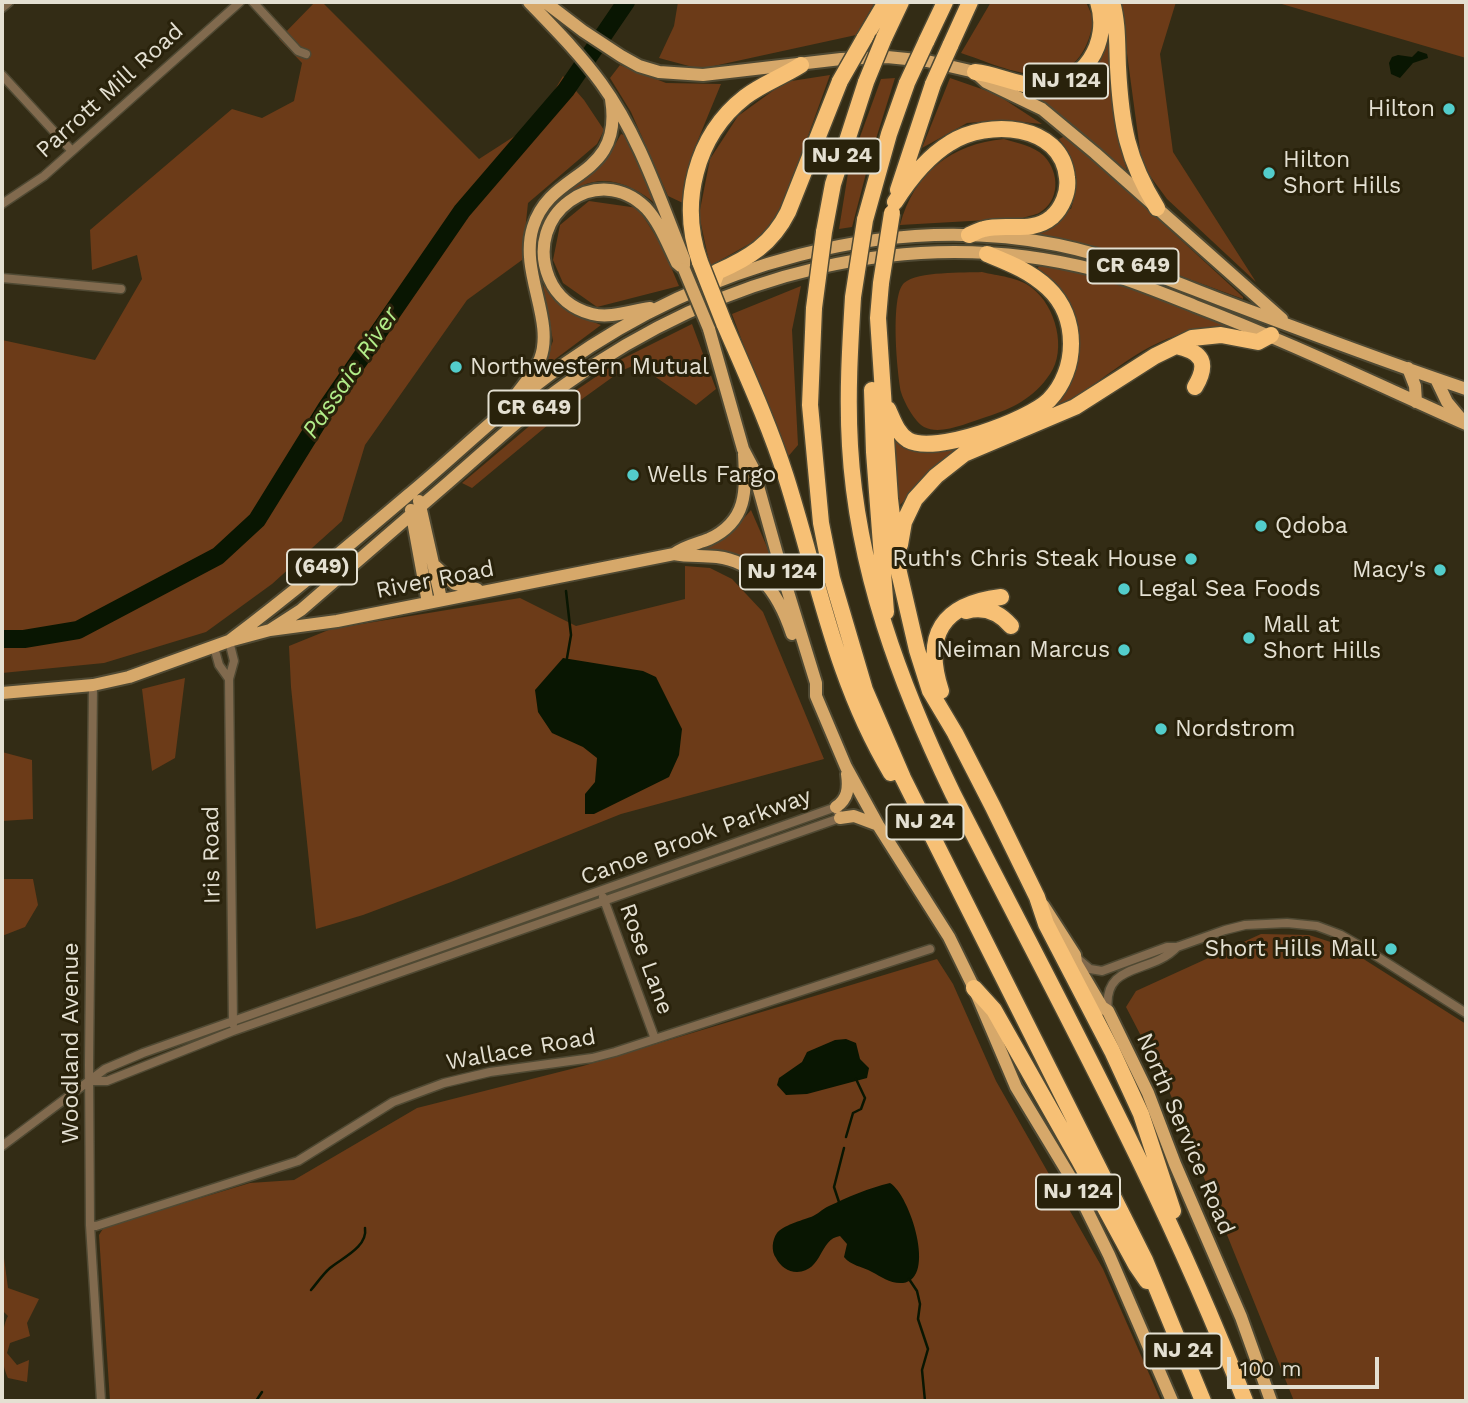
<!DOCTYPE html>
<style>
body{margin:0}
#map{position:relative;width:1468px;height:1403px;overflow:hidden;background:#332c15;font-family:"Work Sans",sans-serif}
canvas{display:block}
.frame{position:absolute;inset:0;border:4px solid #e4e0d2;pointer-events:none}
.scale{position:absolute;left:1227px;top:1357px;width:152px;height:32px;box-sizing:border-box;border:4px solid #e4e0d2;border-top:0;padding-left:9px;font-size:21px;line-height:24px;white-space:nowrap;color:#e4e0d2;-webkit-text-stroke:5px #29220b;paint-order:stroke}
</style>
<div id="map">
<canvas width="1468" height="1403"></canvas>
<div class="frame"></div>
<div class="scale">100 m</div>
</div>
<script>
const context = document.querySelector('canvas').getContext('2d');
context.lineJoin = 'round';
function fill(path, color) {
  context.fillStyle = color;
  context.fill(path, 'evenodd');
}
function stroke(path, color, width, dash) {
  context.strokeStyle = color;
  context.lineWidth = width;
  context.lineCap = dash ? 'butt' : 'round';
  context.setLineDash(dash || []);
  context.stroke(path);
}
function label(font, color, halo, rows, align = 'center') {
  context.font = font + ' "Work Sans",sans-serif';
  context.lineWidth = 6;
  context.setLineDash([]);
  context.textBaseline = 'middle';
  context.strokeStyle = halo;
  context.fillStyle = color;
  for (const [text, x, y, turn = 0] of rows) {
    context.save();
    context.translate(x, y);
    context.rotate((+turn || 0) * Math.PI / 180);
    context.textAlign = isNaN(turn) ? turn : align;
    if (halo) context.strokeText(text, 0, 0);
    context.fillText(text, 0, 0);
    context.restore();
  }
}
fill(new Path2D(`
 M315 2H322L479 159 535 123 563 76 584 100 604 130 597 144 528 203 522 260 467 300 365 445 342 521 272 584 206 632 104 663 2 673V340L95 360 142 279 137 255 92 270 90 230 232 109 262 118 294 101 302 63 279 39Z
 M678 2H875L856 35 700 69 659 58 674 26Z
 M991 2H1086L1094 20C1091 32 1088 45 1080 56 1053 94 995 64 961 53Z
 M1120 2H1176L1160 54 1173 152 1256 282 1167 199 1142 165Z
 M1275 2H1466V58Z
 M1107 43 1111 45 1117 129 1127 171 1056 111 1029 94 1046 93 1100 57Z
 M620 65 666 83 721 84 693 152 683 203 668 196 631 112 610 78Z
 M830 75 782 208 767 234 710 266 699 215 710 159 738 116 785 82Z
 M895 78 870 158 852 227 839 229 849 167 881 79Z
 M950 78 996 94 1042 124 1002 120 967 123 922 148Z
 M621 134 624 135 657 205C636 187 609 173 581 186 574 189 569 195 563 196L607 159Z
 M1067 135 1243 297V299L1129 257 1061 239 1030 234 1031 231 1067 209H1071C1080 183 1077 161 1059 139Z
 M1004 139C1017 143 1034 146 1044 156 1060 173 1060 201 1039 213 1035 215 1028 216 1023 218L900 225C914 173 951 144 1004 139Z
 M589 201 638 208 662 246 679 286 597 307 563 283 553 260 560 225Z
 M1039 266C1109 274 1176 306 1242 332 1224 332 1204 330 1187 333 1135 344 1097 389 1050 412L1074 367 1054 286 1037 269Z
 M982 272C998 276 1019 277 1032 288 1056 306 1067 350 1050 374 1034 398 1012 409 986 417 969 422 941 436 924 427 914 421 904 402 901 392 897 372 890 296 904 283 918 271 964 273 982 272Z
 M543 285 568 312 601 325 542 369 553 341Z
 M801 286 792 330 798 445 786 459 732 314Z
 M692 324 716 389 696 405 637 364 621 371 560 415 472 488 462 483 553 406 622 359Z
 M889 428 929 450H945L976 443 932 472 900 505Z
 M751 510 767 547 785 602C766 565 745 555 704 549V546L730 534Z
 M685 566 710 568 732 579 763 612 824 759 621 814 451 882 363 915 316 929 291 687 289 646 331 629 520 598 576 626 685 599Z
 M185 678 175 758 152 771 142 689Z
 M2 752 32 760 33 819 2 821Z
 M2 879H33L38 905 25 927 2 936Z
 M1261 934 1309 935 1343 946 1466 1024V1401H1294L1167 1086 1126 1007 1136 991Z
 M937 959 953 984 996 1081 1103 1269 1161 1401H110L99 1235 104 1227 250 1183 294 1180 417 1108 583 1066Z
 M4 1258 8 1288 39 1299 27 1323 30 1336 10 1343 7 1353 17 1365 29 1360 27 1382 8 1378C0 1363 0 1330 8 1316L2 1310V1259Z`), '#6c3b18');
fill(new Path2D(`
 M1418 51 1427 54 1428 58 1413 63 1400 78 1391 74 1389 63 1392 57 1398 55 1412 57Z
 M563 658 643 671 656 677 682 729 679 755 669 777 594 814H585V794L595 782 597 758 583 747 552 733 538 712 535 690Z
 M846 1039 856 1043 860 1059 869 1068 867 1078 807 1094 786 1095 777 1085 779 1078 802 1062 807 1052 835 1040Z
 M890 1183C910 1195 937 1279 903 1283 890 1284 882 1277 872 1272 862 1266 851 1266 844 1257L847 1244 840 1236C819 1239 823 1271 797 1272 788 1272 780 1266 776 1258 771 1251 772 1240 777 1233 782 1226 802 1220 811 1217 817 1215 822 1209 829 1206 848 1197 869 1188 890 1183Z`), '#091602');
stroke(new Path2D(`
 M566 591 571 635 567 658
 M846 1137 853 1113 861 1109 865 1098 856 1079
 M839 1202 834 1187 844 1148
 M909 1279 917 1291 920 1304 918 1319 928 1349 922 1370 925 1401
 M311 1290C317 1283 323 1274 330 1268 342 1258 368 1247 365 1228
 M256 1401 262 1392`), '#091602', 2.5);
stroke(new Path2D(`
 M2 639H24L78 630 218 556 257 520 327 407 462 211 566 90 626 2`), '#091602', 18);
const street = new Path2D(`
 M253 2 298 51 306 54
 M2 8 9 2
 M2 75 72 151
 M2 204 44 176 240 2
 M2 278 121 289
 M229 641 234 661 229 679 233 1024
 M214 647 219 665 229 679
 M93 685 89 1064 90 1225 101 1401
 M603 897 655 1039
 M1077 958 1090 969 1102 971 1167 947H1177L1225 930 1245 925 1287 923 1317 926 1341 935 1362 947 1466 1013
 M1108 1011C1102 961 1151 975 1177 947
 M2 1146 105 1069 143 1053 836 807 840 818 233 1031 107 1081H90
 M90 1225 96 1226 298 1161 393 1102 444 1083 490 1072 592 1058 615 1052 930 949`);
const primary = new Path2D(`
 M529 2C554 28 580 54 601 83 639 135 660 200 684 259V267
 M545 2 583 31 621 56 639 66 659 72 703 75 841 59 887 57 927 61 975 72 986 82 1042 109 1095 153 1282 319
 M650 308C632 310 611 319 592 314 573 309 557 297 549 278 523 214 598 160 646 208 660 223 668 245 677 263L684 269
 M709 329 743 449 753 468 784 579 816 683V696L846 767 878 825 949 937 974 988 1016 1087 1071 1178 1109 1255 1172 1401
 M1408 368 1415 386 1416 402
 M1436 379 1447 402 1462 420
 M513 399C522 386 534 374 540 359 555 320 519 271 533 227 551 168 624 180 611 99
 M419 501 441 599
 M411 510 428 603
 M674 554C684 546 697 544 709 539 748 521 746 490 744 454
 M435 566 455 584 477 589
 M270 630 301 610C350 567 400 524 450 481 488 448 525 413 566 384 719 274 910 222 1096 270 1129 279 1162 293 1195 306 1287 341 1376 384 1466 424
 M229 641C292 594 353 542 413 491 463 449 509 403 563 365 703 266 887 211 1058 245 1116 257 1169 280 1224 301 1304 331 1385 362 1466 389
 M2 693 93 685 129 677 229 641 270 630 337 621 674 554C689 557 702 555 717 557 759 562 780 597 792 634
 M836 807C848 799 849 788 847 774
 M840 818 854 816 878 825
 M1043 905 1075 955 1076 963 1102 1007 1108 1011 1148 1093 1175 1164 1241 1317 1271 1401`);
const highway = new Path2D(`
 M1112 2C1118 23 1117 46 1118 67 1121 125 1127 159 1157 208
 M884 38 901 2
 M864 39 886 2
 M926 42 945 2
 M950 46 970 2
 M975 72C997 74 1017 86 1039 86 1084 87 1111 42 1098 2
 M898 190 933 84
 M895 202C909 180 927 157 950 143 987 119 1062 123 1067 178 1069 192 1062 208 1052 217 1032 234 1006 223 984 229 979 230 974 233 969 235
 M865 220 889 134 907 83
 M824 232 833 184 866 82
 M700 262C679 204 695 136 745 97 762 84 782 77 801 65
 M881 283 878 318 890 499 898 568 917 650 930 691 955 733 993 807 1037 897 1046 924 1112 1051 1141 1114 1173 1211
 M712 285 717 272C749 258 772 244 788 212L840 81
 M853 297C850 347 847 396 850 446 857 569 900 684 953 794 1055 995 1164 1191 1245 1401
 M814 308 810 405 821 523 832 578 865 690 903 778 1145 1260 1203 1401
 M724 323C746 374 769 424 786 477 818 578 835 680 891 773
 M1176 346C1203 352 1209 363 1195 387
 M872 390 874 452 886 612
 M888 409C893 420 897 433 908 440 935 455 1029 420 1049 400 1078 370 1079 317 1048 288 1030 271 1009 263 987 254
 M900 545 904 522 915 499 936 476 964 454 1075 407 1155 356 1192 338 1221 335 1258 342 1271 335
 M966 611C984 606 999 612 1011 626
 M941 691C923 635 942 604 1001 597
 M974 988 994 1010 1079 1160 1136 1265 1147 1281`);
stroke(street, '#4f4933', 11);
stroke(primary, '#4f4933', 16);
stroke(highway, '#4f4933', 19);
stroke(street, '#816a4e', 8);
stroke(primary, '#d6a86a', 12);
stroke(highway, '#f7c075', 16);
const primaryBridge = new Path2D(`
 M684 269 709 329`);
const highwayBridge = new Path2D(`
 M840 81 864 39
 M866 82 884 38
 M907 83 926 42
 M933 84 950 46
 M700 262 724 323
 M881 283 892 213
 M853 297 865 220
 M814 308 824 232`);
stroke(primaryBridge, '#4f4933', 16, []);
stroke(highwayBridge, '#4f4933', 19, []);
stroke(primaryBridge, '#d6a86a', 12);
stroke(highwayBridge, '#f7c075', 16);
for (const [x, y, r, color] of [
 [1449,109,7,"#53cdcb"],
 [1269,173,7,"#53cdcb"],
 [456,367,7,"#53cdcb"],
 [633,475,7,"#53cdcb"],
 [1261,526,7,"#53cdcb"],
 [1191,559,7,"#53cdcb"],
 [1440,570,7,"#53cdcb"],
 [1124,589,7,"#53cdcb"],
 [1249,638,7,"#53cdcb"],
 [1124,650,7,"#53cdcb"],
 [1161,729,7,"#53cdcb"],
 [1391,949,7,"#53cdcb"]
]) {
  const dot = new Path2D();
  dot.arc(x, y, r, 0, 2 * Math.PI);
  context.fillStyle = color;
  context.fill(dot);
  stroke(dot, '#29220b', 2.5);
}
for (const [x, y, w] of [
 [1066,81,84],
 [842,156,77],
 [1133,266,91],
 [534,408,91],
 [322,567,70],
 [782,572,84],
 [925,822,77],
 [1078,1192,84],
 [1183,1351,77]
]) {
  const box = new Path2D();
  box.roundRect(x - w / 2, y - 17.5, w, 35, 5);
  context.fillStyle = '#29220b';
  context.fill(box);
  stroke(box, '#e4e0d2', 2);
}
label('bold 21px', '#e4e0d2', null, [
 ["NJ 124",1066,81],
 ["NJ 24",842,156],
 ["CR 649",1133,266],
 ["CR 649",534,408],
 ["(649)",322,567],
 ["NJ 124",782,572],
 ["NJ 24",925,822],
 ["NJ 124",1078,1192],
 ["NJ 24",1183,1351]
]);
label('23px', '#e4e0d2', '#29220b', [
 ["Parrott Mill Road",110,91,-42],
 ["River Road",435,580,-11],
 ["Canoe Brook Parkway",696,837,-20],
 ["Iris Road",212,855,-91],
 ["Rose Lane",646,959,70],
 ["Woodland Avenue",71,1043,-90],
 ["Wallace Road",521,1050,-10],
 ["North Service Road",1185,1134,67]
]);
label('23px', '#e4e0d2', '#29220b', [
 ["Hilton",1435,109,"right"],
 ["Hilton",1283,160],
 ["Short Hills",1283,186],
 ["Northwestern Mutual",470,367],
 ["Wells Fargo",647,475],
 ["Qdoba",1275,526],
 ["Ruth's Chris Steak House",1177,559,"right"],
 ["Macy's",1426,570,"right"],
 ["Legal Sea Foods",1138,589],
 ["Mall at",1263,625],
 ["Short Hills",1263,651],
 ["Neiman Marcus",1110,650,"right"],
 ["Nordstrom",1175,729],
 ["Short Hills Mall",1377,949,"right"]
], 'left');
label('italic 24px', '#b2ed89', '#29220b', [
 ["Passaic River",351,373,-56]
]);
</script>
